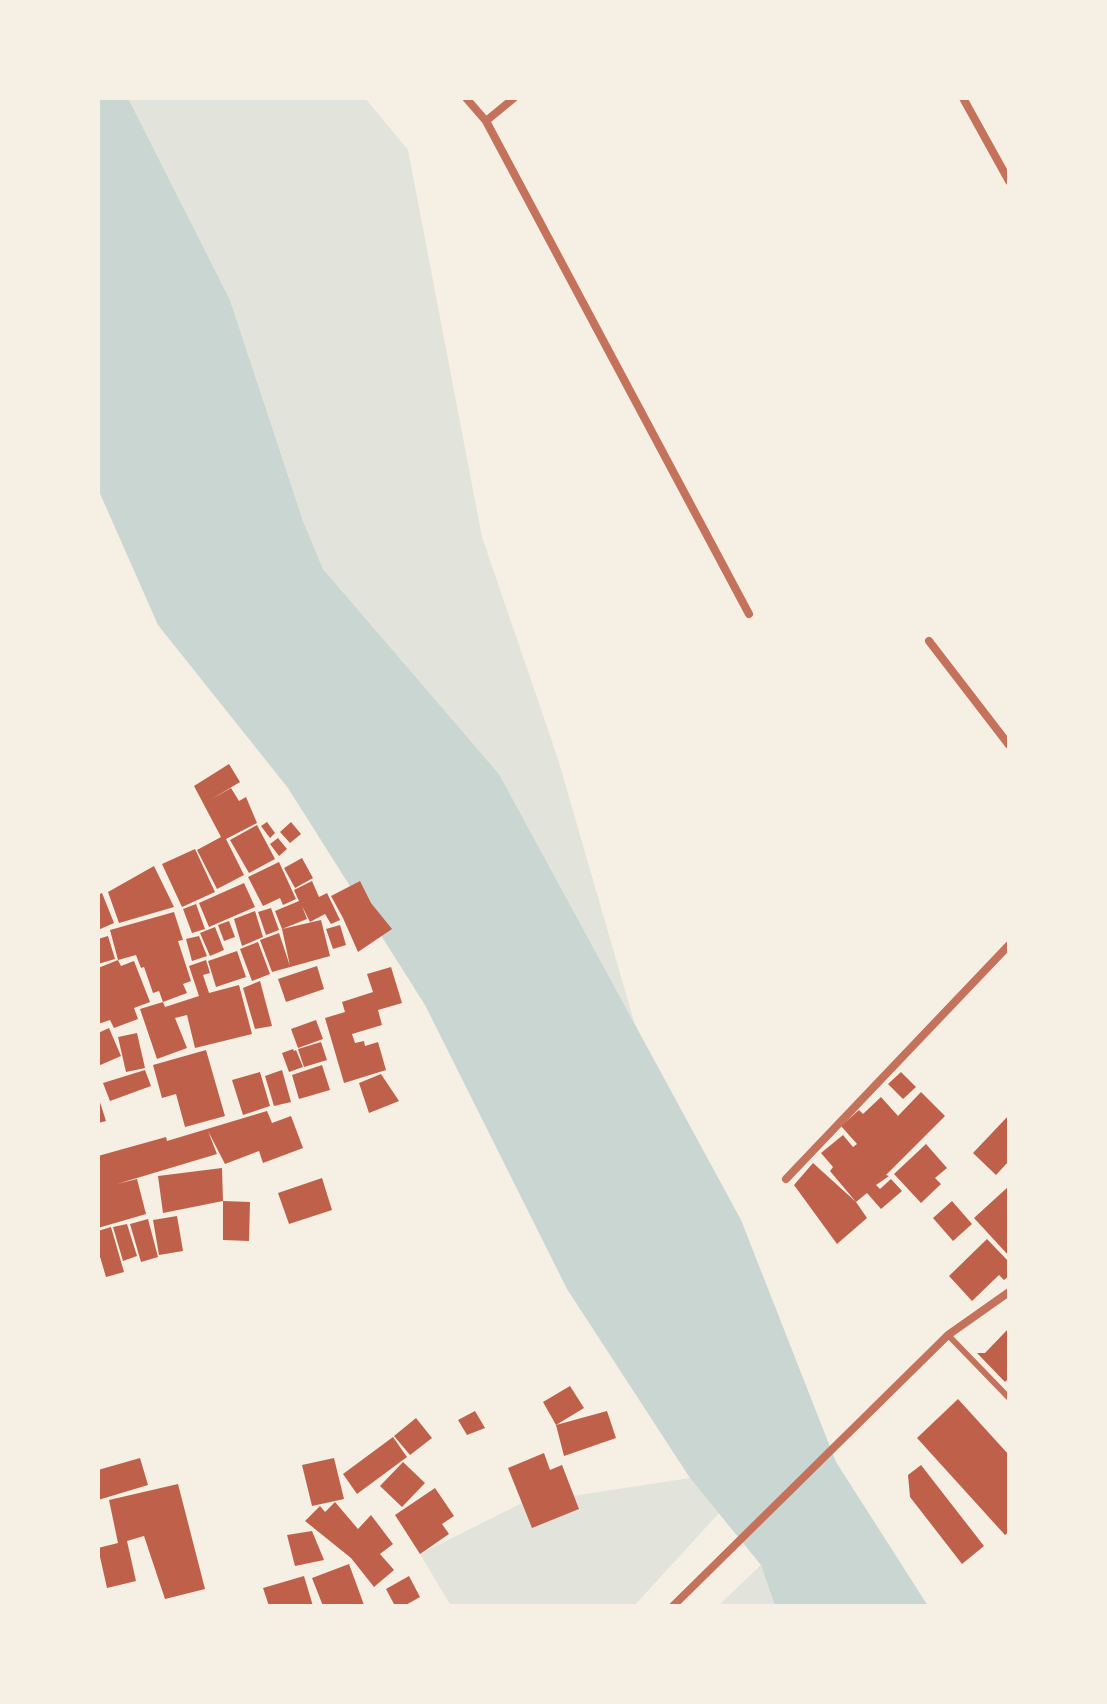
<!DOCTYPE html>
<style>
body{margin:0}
#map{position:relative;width:1107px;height:1704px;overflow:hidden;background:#f6efe4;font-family:Overpass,sans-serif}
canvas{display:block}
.frame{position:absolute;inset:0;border:100px solid #f6efe4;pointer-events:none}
</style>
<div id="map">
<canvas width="1107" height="1704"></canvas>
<div class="frame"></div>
</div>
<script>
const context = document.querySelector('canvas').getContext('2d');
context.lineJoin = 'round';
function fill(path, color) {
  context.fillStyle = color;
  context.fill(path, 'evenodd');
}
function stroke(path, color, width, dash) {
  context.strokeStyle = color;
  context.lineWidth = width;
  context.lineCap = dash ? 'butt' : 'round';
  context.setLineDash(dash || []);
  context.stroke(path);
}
fill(new Path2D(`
 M128 98H365L408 150 482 537 558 759 635 1025 499 774 323 569 303 521 230 300Z
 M690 1478 719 1513 634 1606H451L420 1554 520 1504Z
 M761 1565 775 1606H718Z`), '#e2e4dc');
fill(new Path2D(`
 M98 98H128L230 300 303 521 323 569 499 774 741 1220 836 1462 928 1606H775L761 1565 690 1478 567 1289 425 1005 288 788 158 625 98 489Z`), '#c9d6d2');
fill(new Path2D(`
 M229 764 240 782 210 800 231 788 239 801 246 797 257 823 226 839 244 875 217 889 197 850 221 837 194 786Z
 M267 822 275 833 270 838 261 826Z
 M291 822 301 834 290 843 280 832Z
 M257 825 275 859 249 873 230 840Z
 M278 838 287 849 279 856 270 844Z
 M195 849 215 892 182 907 162 864Z
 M302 858 313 878 295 888 284 868Z
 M279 862 296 899 283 905 280 898 263 906 248 877Z
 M154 866 174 907 119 923 108 892Z
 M312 881 319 897 327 893 340 920 331 924 325 914 310 922 302 906 307 919 282 929 321 920 330 956 272 972 260 940 279 933 290 966 282 929 275 911 299 901 294 890Z
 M360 881 371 903 392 929 358 952 343 918 331 896Z
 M244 883 255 907 209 927 199 903Z
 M102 893 114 923 98 930V895Z
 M196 904 205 929 192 933 183 909Z
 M271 908 279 930 266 935 258 912Z
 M255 911 263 937 242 946 234 919Z
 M174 912 183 940 178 941 191 981 183 984 187 993 163 1002 159 991 153 993 144 967 141 968 136 955 118 960 121 966 134 961 150 1002 134 1008 138 1019 114 1028 110 1020 98 1024V968L118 960 110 930Z
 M229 921 235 937 224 941 218 925Z
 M340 925 346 945 333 949 326 929Z
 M215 927 224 950 210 956 200 933Z
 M108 936 115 959 98 964V939Z
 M199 936 207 956 192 961 186 939Z
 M258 942 270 974 252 981 240 949Z
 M237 951 246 977 216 987 208 961Z
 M206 960 210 973 203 975 209 993 239 985 252 1034 195 1048 187 1015 175 1018 187 1048 157 1059 140 1009 163 1002 165 1007 199 996 189 966Z
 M317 966 324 989 286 1002 278 979Z
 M391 967 402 1003 378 1010 382 1025 352 1034 355 1043 364 1041 365 1046 378 1042 386 1070 344 1083 325 1018 345 1012 342 1002 373 992 367 974Z
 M260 981 272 1026 255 1029 243 988Z
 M316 1020 323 1039 298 1048 291 1029Z
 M109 1028 121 1056 98 1066V1033Z
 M137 1033 145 1068 126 1072 118 1037Z
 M321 1042 327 1060 304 1067 298 1049Z
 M293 1049 294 1051 296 1050 303 1067 289 1072 282 1053Z
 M206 1050 225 1116 185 1127 176 1094 162 1098 153 1065Z
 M322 1065 330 1090 299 1099 292 1075Z
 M145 1070 151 1086 110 1101 103 1083Z
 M282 1070 291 1102 274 1106 265 1076Z
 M260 1072 270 1106 243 1115 232 1080Z
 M901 1072 916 1087 903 1099 888 1084Z
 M381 1074 399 1101 369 1113 359 1083Z
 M921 1092 945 1116 886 1175 889 1176 876 1185 880 1189 891 1179 902 1191 881 1209 867 1193 856 1202 867 1218 837 1244 794 1185 813 1163 856 1202 830 1171 833 1167 821 1153 843 1135 853 1147 857 1144 841 1126 859 1110 863 1114 881 1097 898 1116Z
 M98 1096 106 1121 98 1123Z
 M267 1111 272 1123 291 1116 303 1148 263 1163 259 1151 225 1164 208 1131 217 1154 117 1184 137 1179 146 1214 98 1228V1156L166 1137 167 1141Z
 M1009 1115V1161L996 1175 973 1153Z
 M926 1144 947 1168 935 1178 941 1184 921 1203 894 1174Z
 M222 1168 223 1201 163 1213 158 1176Z
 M322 1178 332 1210 289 1224 278 1193Z
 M1009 1186V1256L974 1218Z
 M223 1201 250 1202 249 1241 223 1240Z
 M952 1201 972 1224 953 1241 933 1218Z
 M177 1216 183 1251 159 1255 153 1220Z
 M148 1219 158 1257 141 1262 130 1224Z
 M127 1224 137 1256 123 1261 113 1227Z
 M111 1227 124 1272 106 1277 98 1250V1231Z
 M987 1239 1009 1262V1276L1004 1280 999 1275 972 1301 949 1276Z
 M1009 1328V1378L1005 1382 977 1353H985Z
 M570 1386 584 1408 556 1425 543 1402Z
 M958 1399 1009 1455V1532L1005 1535 917 1438Z
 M475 1411 485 1428 467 1435 458 1420Z
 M607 1411 616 1438 564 1456 556 1425Z
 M416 1418 432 1438 410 1455 394 1436Z
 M393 1437 407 1457 357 1494 343 1474Z
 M544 1453 550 1470 562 1465 579 1509 532 1528 508 1468Z
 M140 1458 148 1485 98 1500V1470Z
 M334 1458 344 1499 312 1506 302 1465Z
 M403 1462 425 1483 402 1507 380 1486Z
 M921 1465 984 1546 962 1564 910 1497 908 1475Z
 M178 1484 205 1589 165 1599 144 1536 127 1541 136 1581 107 1588 98 1548 118 1543 109 1500Z
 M435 1488 454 1516 442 1524 449 1534 420 1554 395 1515Z
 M335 1502 358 1529 371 1515 393 1544 380 1554 394 1570 374 1587 351 1558 305 1521 320 1506 325 1512Z
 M312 1531 324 1560 295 1566 287 1535Z
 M349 1564 364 1605 323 1606 312 1578Z
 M304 1576 313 1606H269L263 1588Z
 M409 1576 420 1597 404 1606H395L386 1589Z`), '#bf614a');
stroke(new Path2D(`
 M948 1335 1009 1398`), '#c5725c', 6);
stroke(new Path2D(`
 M466 98 486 121 749 614
 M963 98 1009 181
 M486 121 514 98
 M929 641 1009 745
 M786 1179 1009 945
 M673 1606 948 1335 1009 1292`), '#c5725c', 8);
</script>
